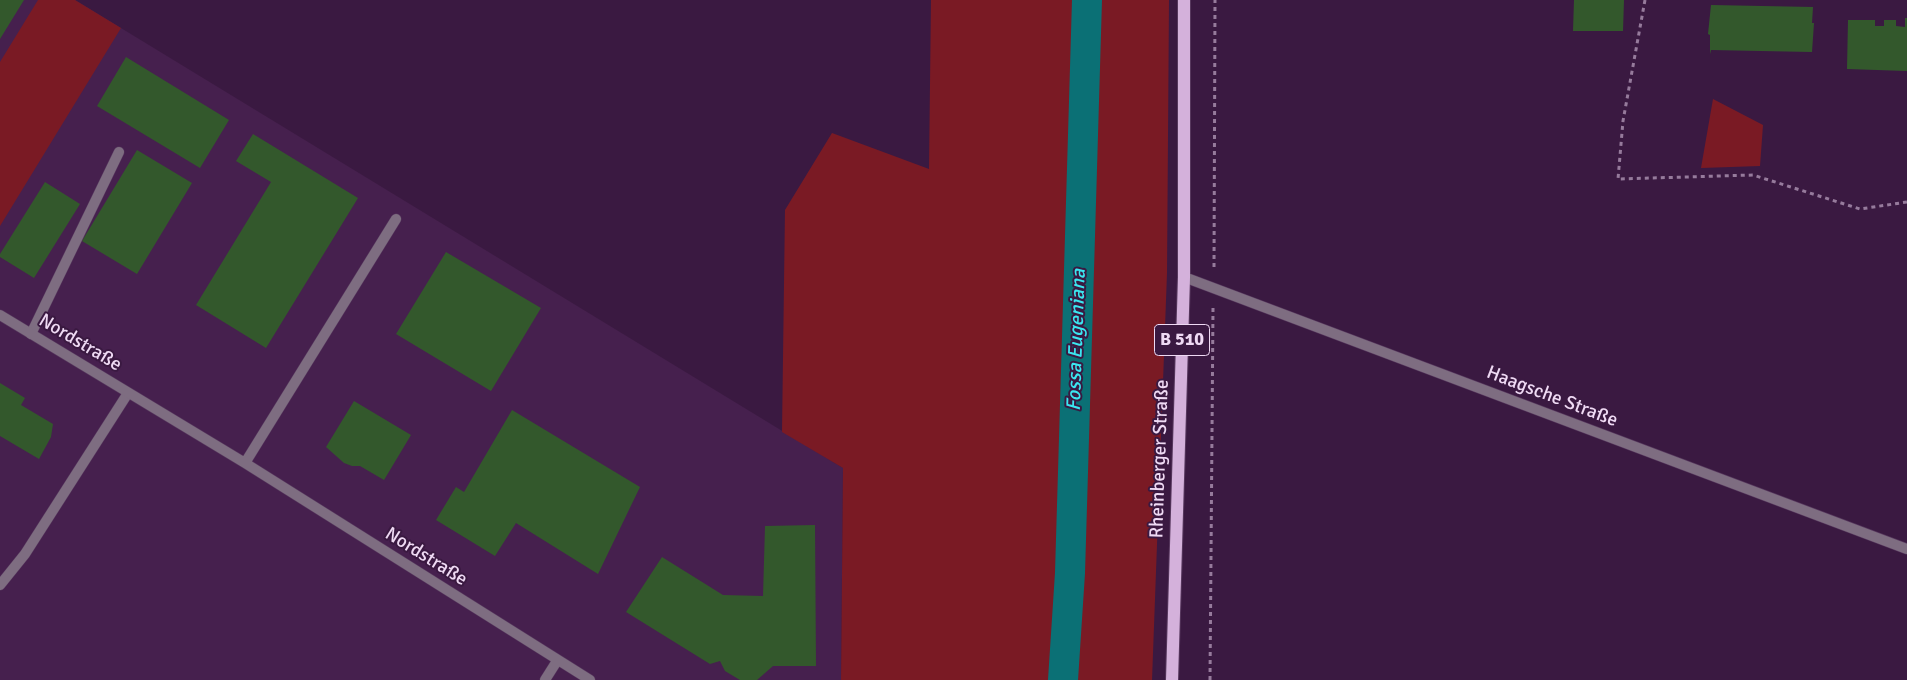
<!DOCTYPE html>
<meta charset="utf-8">
<style>
body{margin:0}
canvas{display:block;background:#3a1941}
</style>
<canvas width="1907" height="680"></canvas>
<script>
const context = document.querySelector('canvas').getContext('2d');
context.lineJoin = 'round';
function fill(path, color) {
  context.fillStyle = color;
  context.fill(path, 'evenodd');
}
function stroke(path, color, width, dash) {
  context.strokeStyle = color;
  context.lineWidth = width;
  context.lineCap = dash ? 'butt' : 'round';
  context.setLineDash(dash || []);
  context.stroke(path);
}
function label(font, color, halo, rows, align = 'center') {
  context.font = font + ' Signika,sans-serif';
  context.lineWidth = 4;
  context.setLineDash([]);
  context.textBaseline = 'middle';
  context.strokeStyle = halo;
  context.fillStyle = color;
  for (const [text, x, y, turn = 0] of rows) {
    context.save();
    context.translate(x, y);
    context.rotate((+turn || 0) * Math.PI / 180);
    context.textAlign = isNaN(turn) ? turn : align;
    if (halo) context.strokeText(text, 0, 0);
    context.fillText(text, 0, 0);
    context.restore();
  }
}
fill(new Path2D(`
 M0 0H75L843 468 841 680H0Z`), '#46204e');
fill(new Path2D(`
 M38 0H75L121 28 0 226V62Z
 M931 0H1169L1167 273 1152 680H841L843 468 782 432 785 210 832 133 929 169Z
 M1713 99 1763 125 1760 166 1701 168Z`), '#7a1a24');
stroke(new Path2D(`
 M1063 680 1070 573 1087 0`), '#0b7075', 30);
fill(new Path2D(`
 M0 0H24L0 39Z
 M1574 0H1624L1623 31H1573Z
 M1711 5 1813 7 1812 23H1814L1812 52 1711 50 1710 54V35L1708 34Z
 M1905 18H1907V71L1847 69 1848 20H1875V26H1884V20H1896V26L1905 27Z
 M126 57 229 120 200 168 97 106Z
 M253 134 358 198 266 348 196 305 271 182 236 161Z
 M137 150 192 183 137 274 82 241Z
 M45 182 80 204 34 278 0 257V254Z
 M446 252 541 308 491 391 396 334Z
 M0 383 25 398 21 405 53 424 51 437 39 459 0 436Z
 M354 401 411 435 384 480 360 466H352L344 463 326 447Z
 M512 410 640 487 598 574 516 523 495 556 436 520 456 487 464 492Z
 M815 525 816 666H773L757 680H740L725 671 720 661 710 664 626 612 662 557 723 595 763 596 765 526Z`), '#33582c');
const service = new Path2D(`
 M31 334 119 152
 M0 585 25 554 128 393`);
const minor = new Path2D(`
 M1184 277 1907 549
 M0 315 245 463 590 680
 M245 463 396 219
 M545 680 557 661`);
const primary = new Path2D(`
 M1172 680 1184 277V0`);
stroke(service, '#57385e', 11);
stroke(minor, '#57385e', 11);
stroke(primary, '#57385e', 14);
stroke(new Path2D(`
 M1645 0 1623 121 1618 179 1753 175 1860 209 1907 202
 M1214 267 1215 0
 M1210 680 1213 308`), '#967b9c', 3, [4, 4]);
stroke(service, '#7e6d81', 10);
stroke(minor, '#7e6d81', 10);
stroke(primary, '#d4b1db', 12);
for (const [x, y, w] of [
 [1182,340,55]
]) {
  const box = new Path2D();
  box.roundRect(x - w / 2, y - 15.5, w, 31, 4);
  context.fillStyle = '#3a1941';
  context.fill(box);
  stroke(box, '#efdaf4', 1);
}
label('bold 18px', '#efdaf4', null, [
 ["B 510",1182,340]
]);
label('19px', '#efdaf4', '#3a1941', [
 ["Nordstraße",80,343,31],
 ["Haagsche Straße",1552,397,21],
 ["Rheinberger Straße",1160,459,-88],
 ["Nordstraße",426,557,32]
]);
label('italic 20px', '#3be7f0', '#3a1941', [
 ["Fossa Eugeniana",1077,340,-88]
]);
</script>
